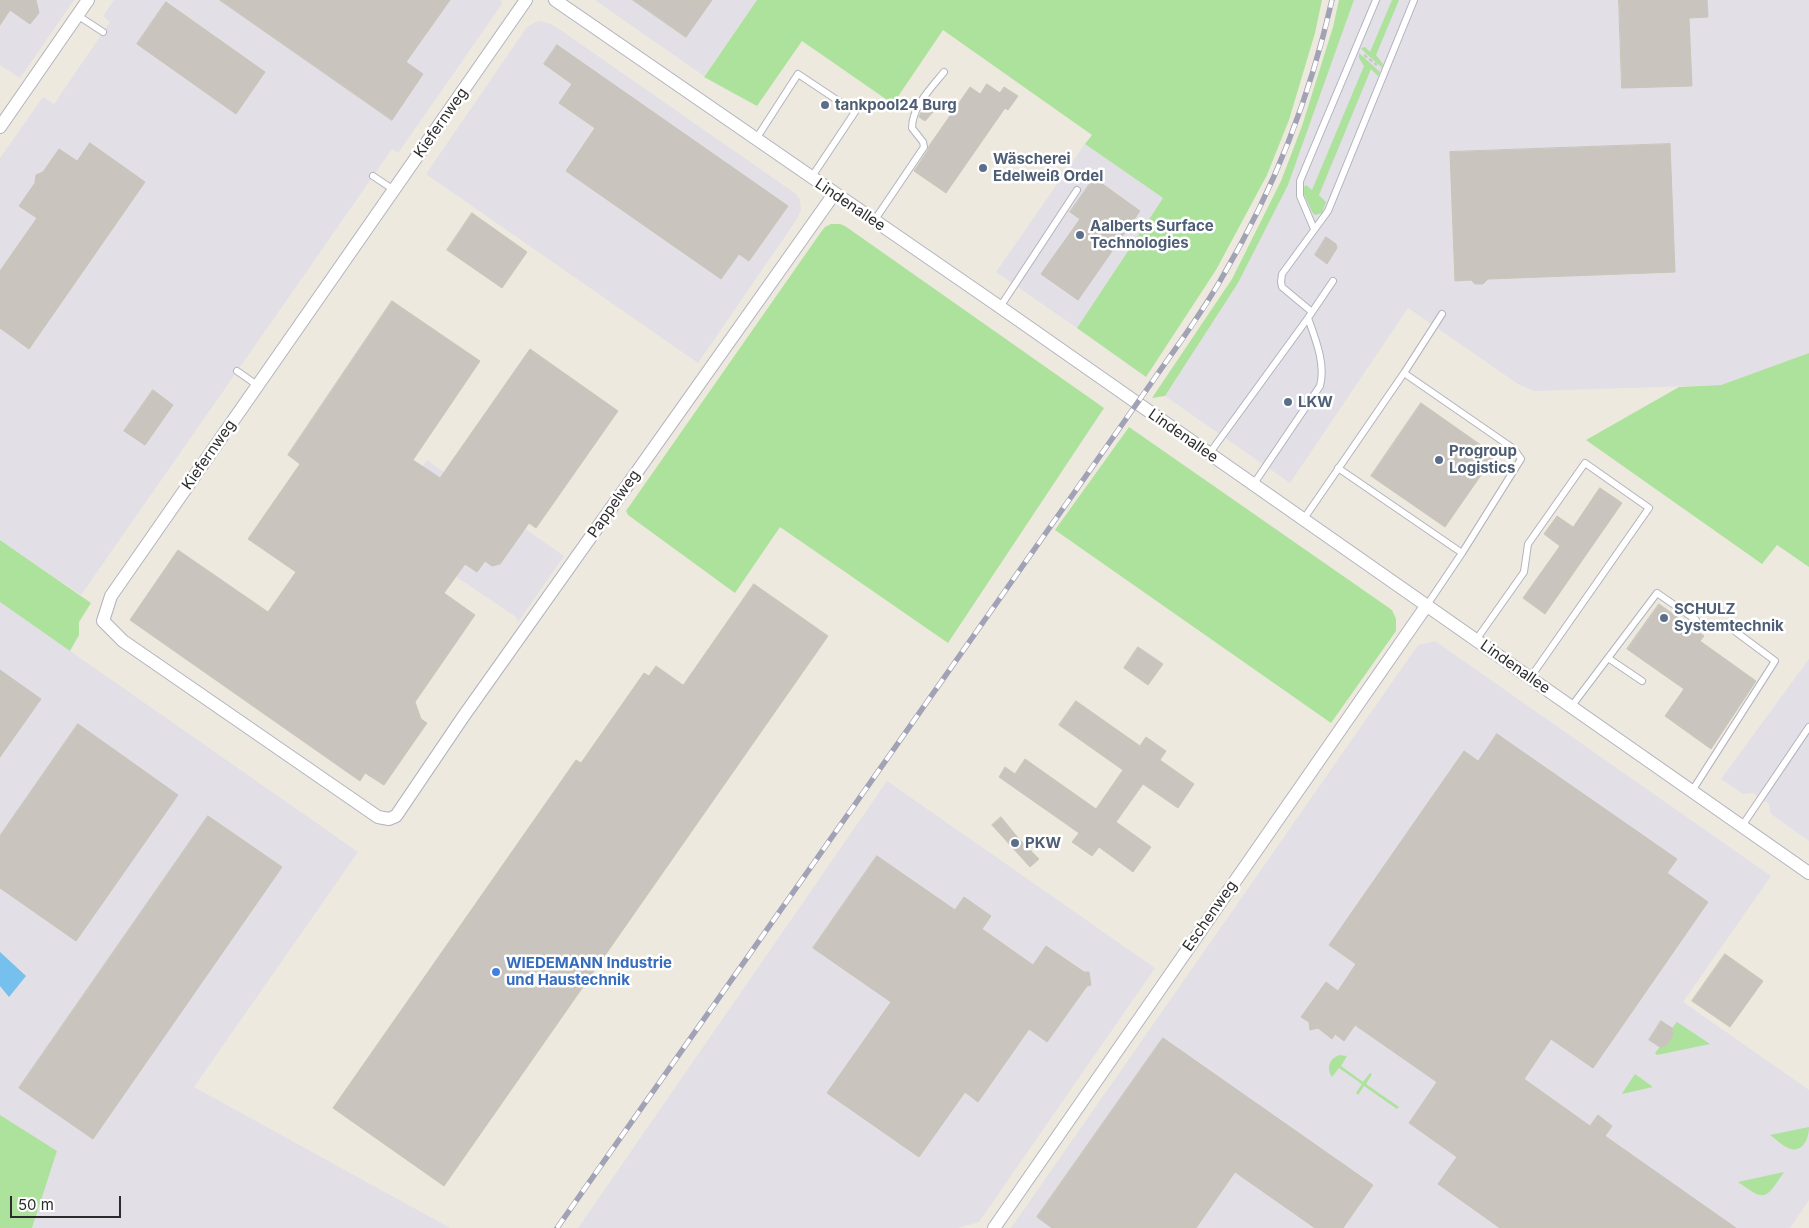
<!DOCTYPE html>
<meta charset="utf-8">
<style>
body{margin:0}
#map{position:relative;width:1809px;height:1228px;overflow:hidden;background:#ede9df;font-family:Inter,sans-serif}
canvas{display:block}
.scale{position:absolute;left:10px;top:1196px;width:111px;height:22px;box-sizing:border-box;border:2px solid #2c2c2c;border-top:0;padding-left:6px;font-size:15px;line-height:18px;white-space:nowrap;color:#2c2c2c;-webkit-text-stroke:4px #fff;paint-order:stroke}
</style>
<div id="map">
<canvas width="1809" height="1228"></canvas>
<div class="scale">50 m</div>
</div>
<script>
const context = document.querySelector('canvas').getContext('2d');
context.lineJoin = 'round';
function fill(path, color) {
  context.fillStyle = color;
  context.fill(path, 'evenodd');
}
function stroke(path, color, width, dash) {
  context.strokeStyle = color;
  context.lineWidth = width;
  context.lineCap = dash ? 'butt' : 'round';
  context.setLineDash(dash || []);
  context.stroke(path);
}
function label(font, color, halo, rows, align = 'center') {
  context.font = font + ' Inter,sans-serif';
  context.lineWidth = 5;
  context.setLineDash([]);
  context.textBaseline = 'middle';
  context.strokeStyle = halo;
  context.fillStyle = color;
  for (const [text, x, y, turn = 0] of rows) {
    context.save();
    context.translate(x, y);
    context.rotate((+turn || 0) * Math.PI / 180);
    context.textAlign = isNaN(turn) ? turn : align;
    if (halo) context.strokeText(text, 0, 0);
    context.fillText(text, 0, 0);
    context.restore();
  }
}
fill(new Path2D(`
 M0 0H74L20 78 0 65Z
 M114 0H501L502 4 398 153 392 149 81 595 0 540V158L43 97 54 104 110 22 103 16Z
 M595 0H757L704 76Z
 M1354 0H1809V353L1721 385 1534 391 1518 384 1408 308 1290 483 1165 396 1238 283 1288 185Z
 M541 21 551 24 559 29 796 194 800 200 801 210 797 219 698 363 426 174 527 27 536 22Z
 M1085 144 1163 198 1077 328 996 272Z
 M427 460 564 556 518 622 516 617 381 526Z
 M0 602 358 852 194 1087 450 1228H32L57 1151 0 1117Z
 M1435 641 1771 876 1683 1002 1809 1090V1200L1790 1228H1011L1418 645Z
 M1809 659V841L1771 814 1769 804 1753 793 1743 794 1721 779Z
 M887 781 1155 968 979 1222 958 1228H578Z`), '#e2dfe6');
fill(new Path2D(`
 M757 0H1322L1315 33 1289 120 1267 175 1216 270 1146 377 1077 328 1163 198 1085 144 1092 135 943 30 893 104 802 41 757 106 704 77Z
 M1339 0H1354L1288 185 1238 283 1165 396 1152 398 1232 279 1281 181 1302 126 1333 27Z
 M1392 0H1399L1376 55 1383 64 1382 68C1375 60 1367 56 1361 48L1365 47 1370 52Z
 M1359 53 1380 72 1378 76 1371 69 1319 195 1326 202 1322 213 1315 215 1312 212 1303 192 1304 187 1306 185 1312 190 1364 66 1359 58Z
 M831 224H840L845 226 1104 408 948 643 780 527 735 593 628 515 626 511 821 232 825 227Z
 M1809 353V567L1777 545 1762 564 1586 440 1679 387 1721 385Z
 M1129 427 1392 610 1396 619V631L1331 723 1055 530Z
 M0 540 91 603 79 622V635L70 651 0 602Z
 M1677 1022 1710 1044 1657 1055 1655 1053 1660 1047 1666 1046 1673 1035 1672 1028Z
 M1339 1055 1347 1056 1341 1066 1363 1082 1370 1073 1372 1074 1366 1084 1399 1107 1397 1109 1364 1086 1358 1095 1356 1093 1362 1084 1339 1068 1332 1077C1326 1068 1329 1059 1339 1055Z
 M1635 1074 1653 1087 1622 1094 1623 1092Z
 M0 1115 57 1151 32 1228H0Z
 M1809 1127C1809 1137 1804 1152 1791 1149 1783 1147 1776 1139 1770 1135Z
 M1784 1172C1765 1200 1766 1202 1738 1182Z`), '#ade29d');
fill(new Path2D(`
 M0 952 26 976 9 997 0 986Z`), '#75c0ec');
const building = new Path2D(`
 M0 0H36L39 13 30 24 10 10 0 25Z
 M220 0H450L406 62 423 74 392 120Z
 M633 0H712L686 37Z
 M1619 0H1707L1708 17 1689 18 1692 86 1622 88Z
 M166 2 265 72 236 114 137 44Z
 M557 45 788 206 749 261 739 254 721 279 566 171 595 128 559 103 572 84 544 64Z
 M987 84 1000 93 1004 87 1018 96 1008 110 1005 108 946 193 914 171 928 150 929 146 970 87 980 94Z
 M930 97 940 104 925 121 919 117Z
 M90 143 145 182 29 349 0 328V271L37 218 19 206 35 183 36 175 43 172 59 149 77 161Z
 M1670 144 1675 272 1488 279 1483 284H1475L1471 280 1455 281 1450 152Z
 M1094 178 1140 211 1078 300 1041 274 1080 219 1070 212Z
 M472 213 527 252 502 288 447 250Z
 M1326 237 1336 244 1337 248 1327 264 1315 255Z
 M392 301 480 361 413 460 440 478 530 349 618 411 536 528 529 523 500 564 492 566 485 561 477 572 465 564 444 593 475 615 415 702 421 719 427 723 384 785 365 773 360 781 130 620 178 550 268 612 296 572 248 539 300 464 288 455Z
 M153 390 173 405 145 445 124 431Z
 M1421 403 1495 455 1445 527 1371 476Z
 M1600 488 1622 503 1545 614 1523 598 1560 546 1544 534 1557 516 1573 527Z
 M754 584 828 636 444 1186 333 1108 576 760 581 763 644 673 649 676 656 666 683 685Z
 M1659 604 1704 636 1700 641 1756 681 1711 749 1665 716 1684 689 1627 649Z
 M1138 647 1163 664 1148 685 1124 668Z
 M0 670 41 699 0 757Z
 M1076 701 1140 746 1146 737 1166 751 1160 760 1194 784 1178 808 1143 784 1116 822 1151 847 1133 872 1099 847 1092 856 1072 842 1079 833 999 777 1005 767 1015 774 1025 759 1096 809 1123 770 1059 725Z
 M78 724 178 795 76 941 0 888V836Z
 M1497 734 1677 859 1667 873 1708 902 1593 1068 1551 1039 1524 1079 1590 1126 1598 1115 1612 1126 1605 1136 1736 1228H1500L1438 1184 1457 1157 1409 1123 1437 1082 1355 1025 1344 1041 1335 1034 1332 1039 1318 1028 1310 1030 1309 1022 1301 1017 1326 982 1338 991 1356 964 1329 945 1464 751 1478 761Z
 M208 816 282 867 93 1139 19 1088Z
 M1001 817 1019 839 1039 859 1030 867 992 825Z
 M877 856 955 910 964 897 991 916 982 929 1033 965 1046 946 1084 972H1089L1091 985 1087 986 1047 1042 1029 1029 978 1102 965 1092 919 1157 827 1093 891 1002 813 948Z
 M1725 954 1763 981 1730 1027 1692 1001Z
 M1661 1021 1672 1028 1673 1035 1666 1046 1660 1047 1649 1040Z
 M1163 1038 1373 1185 1343 1228H1315L1235 1172 1196 1228H1052L1037 1217Z`);
fill(building, '#c9c5be');
stroke(building, '#c9c5b8', 1);
const service = new Path2D(`
 M77 15 103 32
 M756 139 798 74 855 112 811 178
 M373 176 394 190
 M874 221 924 147 923 142 912 128C912 107 931 88 944 72
 M1314 229 1300 196V181L1376 0
 M1000 307 1077 190
 M1312 312 1282 287 1281 282 1282 274 1328 211 1414 0
 M237 371 257 385
 M1404 373 1514 449 1521 459 1462 553 1427 605
 M1209 454 1308 318
 M1338 468 1462 553
 M1253 485 1320 386C1326 364 1315 338 1308 318L1333 281
 M1303 520 1404 373 1442 314
 M1476 640 1524 572 1528 544 1585 463 1649 508 1530 678
 M1608 658 1642 681
 M1571 707 1657 593 1696 620
 M1692 791 1775 661 1736 632
 M1742 826 1809 727`);
const minor = new Path2D(`
 M526 0 111 596 103 621 123 641 378 817 389 819 396 816 463 717 834 194
 M555 0 1000 307 1809 873
 M0 127 88 0
 M994 1228 1427 605`);
stroke(service, '#b2b3bf', 8);
stroke(minor, '#b2b3bf', 14);
stroke(new Path2D(`
 M1364 55 1377 65`), '#c8c8c8', 2.5, [4, 2.5]);
stroke(service, '#fff', 6);
stroke(minor, '#fff', 12);
const rail = new Path2D(`
 M557 1228 1152 382C1177 346 1203 312 1224 274 1274 189 1310 97 1332 0`);
stroke(rail, '#a1a2b6', 5.5);
stroke(rail, '#fff', 4, [11]);
for (const [x, y, r, color] of [
 [825,105,5,"#5c6f8a"],
 [983,168,5,"#5c6f8a"],
 [1080,235,5,"#5c6f8a"],
 [1288,402,5,"#5c6f8a"],
 [1439,460,5,"#5c6f8a"],
 [1664,618,5,"#5c6f8a"],
 [1015,843,5,"#5c6f8a"],
 [496,972,5,"#3f7fe0"]
]) {
  const dot = new Path2D();
  dot.arc(x, y, r, 0, 2 * Math.PI);
  context.fillStyle = color;
  context.fill(dot);
  stroke(dot, '#fff', 2);
}
label('bold 15px', '#4e5e75', '#fff', [
 ["tankpool24 Burg",835,105],
 ["Wäscherei",993,159],
 ["Edelweiß Ordel",993,176],
 ["Aalberts Surface",1090,226],
 ["Technologies",1090,243],
 ["LKW",1298,402],
 ["Progroup",1449,451],
 ["Logistics",1449,468],
 ["SCHULZ",1674,609],
 ["Systemtechnik",1674,626],
 ["PKW",1025,843]
], 'left');
label('15px', '#2c2c2c', '#fff', [
 ["Kiefernweg",441,123,-55],
 ["Lindenallee",850,205,34],
 ["Lindenallee",1183,436,35],
 ["Kiefernweg",209,455,-55],
 ["Pappelweg",614,504,-55],
 ["Lindenallee",1515,667,35],
 ["Eschenweg",1210,916,-55]
]);
label('bold 15px', '#366cbe', '#fff', [
 ["WIEDEMANN Industrie",506,963],
 ["und Haustechnik",506,980]
], 'left');
</script>
